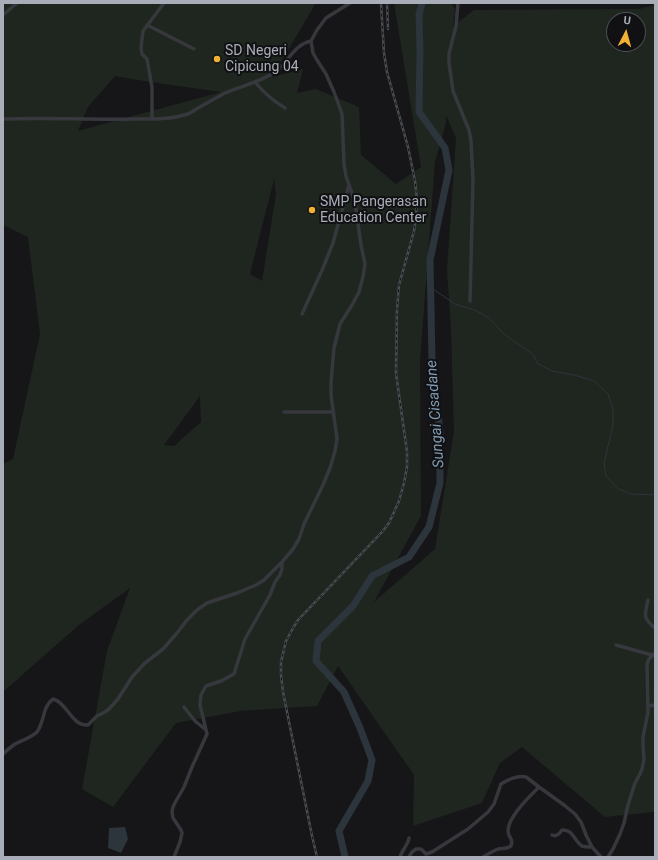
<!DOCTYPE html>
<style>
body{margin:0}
#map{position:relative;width:658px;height:860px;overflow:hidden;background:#161618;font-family:Roboto,sans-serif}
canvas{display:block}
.frame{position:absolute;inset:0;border:4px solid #a8adb8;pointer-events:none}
.north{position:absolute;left:606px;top:12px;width:40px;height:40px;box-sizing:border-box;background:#111113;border:1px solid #4d4f55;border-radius:50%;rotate:6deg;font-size:11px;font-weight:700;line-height:16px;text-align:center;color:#a8adb8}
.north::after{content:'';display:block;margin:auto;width:14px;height:18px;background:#f2b134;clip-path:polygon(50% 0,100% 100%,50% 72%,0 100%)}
</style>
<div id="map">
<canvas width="658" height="860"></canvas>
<div class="frame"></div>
<div class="north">U</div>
</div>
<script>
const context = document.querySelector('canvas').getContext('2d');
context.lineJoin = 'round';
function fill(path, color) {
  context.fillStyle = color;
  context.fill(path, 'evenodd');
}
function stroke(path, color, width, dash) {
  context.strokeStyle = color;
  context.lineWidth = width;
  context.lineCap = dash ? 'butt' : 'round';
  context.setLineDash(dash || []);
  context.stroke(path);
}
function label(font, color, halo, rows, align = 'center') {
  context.font = font + ' Roboto,sans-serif';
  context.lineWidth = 4;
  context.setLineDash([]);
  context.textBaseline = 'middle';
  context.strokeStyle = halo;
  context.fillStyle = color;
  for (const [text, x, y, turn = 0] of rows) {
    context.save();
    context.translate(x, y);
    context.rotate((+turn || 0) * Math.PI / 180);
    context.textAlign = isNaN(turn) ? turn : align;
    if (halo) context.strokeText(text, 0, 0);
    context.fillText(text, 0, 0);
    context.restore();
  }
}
fill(new Path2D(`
 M3 3H316L272 77 303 69 297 93 316 89 359 107 361 155 396 184 421 167 394 3H451L455 10 453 26 474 10 639 9 655 5V819L654 812 605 817 522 747 500 763 482 803 413 826 414 775 338 666 317 706 241 711 176 723 113 807 82 789 107 651 130 588 79 625 3 692V464L13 459 40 334 28 237 3 225ZM614 20H638V44H614ZM115 76 150 82 221 92 78 131 88 107ZM446 115 456 138 447 270 451 327 454 431 435 549 374 602 421 516 420 362 435 162 446 123ZM274 179 276 194 262 281 250 274ZM200 396 201 422 174 446 164 445Z`), '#1e261f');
fill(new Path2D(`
 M125 827 128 839 121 853 108 848 109 828Z`), '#2c353c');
stroke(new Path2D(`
 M430 287 455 304 477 311 489 318 503 333 516 343 533 354 537 363 552 371 574 375 594 381 608 394 613 409V425L604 463 606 476 618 489 632 494 655 495`), '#2c353c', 1);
stroke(new Path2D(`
 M345 857 339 831 368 781 372 760 360 728 344 692 316 661 318 641 353 606 372 576 409 557 429 527 440 483V432L432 361 430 260 449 170 445 148 419 112 420 51 419 15 422 3`), '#2c353c', 7);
stroke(new Path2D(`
 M458 3 456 26 449 54V63L453 91 469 130 471 141 473 180 470 301
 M3 15 17 3
 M147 25 194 49
 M255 82C264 93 273 101 285 108
 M3 119C45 117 88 120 131 119 149 119 170 120 188 114 192 112 195 110 198 108 207 103 216 98 225 93 242 86 260 82 275 72 289 62 293 45 311 41
 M152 119V87L147 59 142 54 141 48 143 31 164 3
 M302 314 323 268 333 243 349 185
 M284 412H333
 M648 600C645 615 642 618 655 628
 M616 645 652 655
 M648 706 655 705
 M184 707 195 721 206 730
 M3 754C7 750 11 747 15 744 22 740 31 738 37 732 45 721 42 707 53 699 67 702 71 726 88 725L97 716 105 712 109 709 118 699 132 677 145 663 163 649 177 633 187 620 197 610 207 603 237 593 256 585 264 580 282 562 293 549 299 539 304 524 323 485 330 468 335 451 337 439 331 395V382L334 348 340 324 352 305 359 292 363 277 365 264 361 245 355 202 346 176 344 164 342 114 334 92 326 74 317 60 313 53 311 41 317 30 326 18 350 3
 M552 835C557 837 559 834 562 830 573 829 574 841 582 846 585 847 589 847 592 847
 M174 857 180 842 182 833 181 830 173 818 172 812 173 807 176 801 184 787 192 767 207 734 200 705 201 695 206 686 221 681 234 674 245 639 270 595 275 582 280 575 282 569V562
 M400 857C402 850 408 845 409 838
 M409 857 412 852 416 849H421L426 854 432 852 468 829 488 812 494 804 501 784C509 779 517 775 526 777L539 787 564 805 575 814 581 822 586 835 592 847 601 857
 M483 857C488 854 493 851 498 849 503 848 507 849 511 846 514 838 508 838 508 831 508 817 529 797 539 787
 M608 857 613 849 620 834 624 823 628 805 635 783 640 774 642 769 644 759 643 746V737L648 712 647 664 649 659 655 653`), '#37383d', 3.5);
const rail = new Path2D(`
 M387 3 388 29
 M317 857 312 836 283 692 281 675V662L286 641 293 628 298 620 382 532 389 523 399 501 404 483 407 467V452L396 373 397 310 399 285 414 231 416 218 417 200 415 181 408 147 387 72 384 53 381 3`);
stroke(rail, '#4a4c52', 2.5);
stroke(rail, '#111113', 1, [3]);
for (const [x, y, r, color] of [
 [217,59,4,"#f2b134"],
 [312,210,4,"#f2b134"]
]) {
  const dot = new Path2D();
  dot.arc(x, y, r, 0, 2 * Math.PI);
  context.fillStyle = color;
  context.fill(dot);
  stroke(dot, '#111113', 1.5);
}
label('14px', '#a8adb8', '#111113', [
 ["SD Negeri",225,51],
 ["Cipicung 04",225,67],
 ["SMP Pangerasan",320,202],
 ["Education Center",320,218]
], 'left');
label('italic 15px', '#7f9bb3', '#111113', [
 ["Sungai Cisadane",436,414,-94]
]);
</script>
